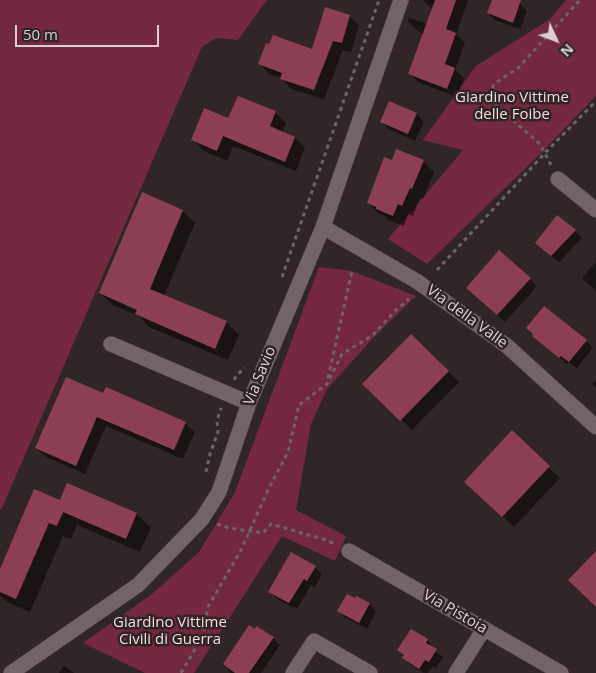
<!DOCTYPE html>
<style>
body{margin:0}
#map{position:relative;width:596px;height:673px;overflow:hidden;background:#302527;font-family:"Open Sans",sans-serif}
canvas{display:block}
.north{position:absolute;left:531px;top:15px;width:50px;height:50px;-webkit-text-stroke:4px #302527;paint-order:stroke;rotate:133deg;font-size:14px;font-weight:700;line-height:20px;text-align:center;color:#d8d0d1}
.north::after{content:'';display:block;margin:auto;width:18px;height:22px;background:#d8d0d1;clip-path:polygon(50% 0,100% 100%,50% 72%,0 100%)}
.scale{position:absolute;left:15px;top:25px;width:144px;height:22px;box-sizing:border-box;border:2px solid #d8d0d1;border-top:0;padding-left:6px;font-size:15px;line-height:18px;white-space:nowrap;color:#d8d0d1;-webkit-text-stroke:4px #302527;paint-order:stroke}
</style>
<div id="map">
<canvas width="596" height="673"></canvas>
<div class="north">N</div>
<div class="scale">50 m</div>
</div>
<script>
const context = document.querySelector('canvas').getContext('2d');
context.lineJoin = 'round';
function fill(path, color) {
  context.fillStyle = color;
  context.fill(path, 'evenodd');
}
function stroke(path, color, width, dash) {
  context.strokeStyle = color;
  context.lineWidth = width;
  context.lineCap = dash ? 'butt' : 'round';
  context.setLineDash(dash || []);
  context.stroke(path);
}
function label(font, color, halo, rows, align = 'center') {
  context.font = font + ' "Open Sans",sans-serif';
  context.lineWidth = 5;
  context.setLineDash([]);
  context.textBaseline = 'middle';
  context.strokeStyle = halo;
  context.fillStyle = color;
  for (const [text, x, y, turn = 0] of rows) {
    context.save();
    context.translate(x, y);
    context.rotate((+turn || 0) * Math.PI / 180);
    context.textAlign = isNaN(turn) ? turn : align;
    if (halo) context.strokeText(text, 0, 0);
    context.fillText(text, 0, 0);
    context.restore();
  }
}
fill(new Path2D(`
 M0 0H267L238 40 216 38 202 47 2 508 0 509Z
 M566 0H596V96L540 154 427 264 388 239 463 150 423 140 476 66 550 19Z
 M319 267 352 271 416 296 376 335 327 389 311 424 296 510 346 536 335 561 282 536 194 673H145L83 643 152 594 199 552 235 492Z`), '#73283f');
fill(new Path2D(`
 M423 0H468L456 34 465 43 455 70 464 78 456 97 418 82 409 73 433 41 417 30 408 21 409 18 427 24 433 8 430 7Z
 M493 0H508L520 4 527 11 520 29 495 20 488 13Z
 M349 16 359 25 351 52 343 50 324 99 291 89 282 78 269 74 260 64 312 51Z
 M390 103 417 114 424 122 415 141 389 129 382 122Z
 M275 112 286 123 282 133 295 138 305 148 296 171 233 146 227 161 204 151 193 140 229 119Z
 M423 161 434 172 423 199 420 198 413 216 408 214 404 226 388 220 385 216 379 214 368 203 392 162Z
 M182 211 195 223 164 296 226 322 239 335 228 360 149 327 139 316 113 305 100 293Z
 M575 231 582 238 559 262 544 250Z
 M596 262V291L582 278Z
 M530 279 537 286 505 322 475 295Z
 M411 335 459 382 412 430 364 384Z
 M586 341 593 348 577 368 569 362 567 364 541 343Z
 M596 380V387L592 384Z
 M104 395 185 423 195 432 183 459 106 426 85 474 46 457 36 448Z
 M512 432 560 478 514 527 477 492Z
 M68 484 137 514 151 528 140 552 77 525 71 539 63 536 30 612 7 602 0 595V572L61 502Z
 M315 567 322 574 315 587 311 585 297 609 277 599 270 592Z
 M369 604 376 611 367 629 346 618 339 611Z
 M273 638 280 645 261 673H231L228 671 229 669 224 664Z
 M427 640 434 648 433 649 443 657 436 668 433 666 428 673H424L411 665 403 658 404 656 399 650Z
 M64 666 74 673H59Z`), '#0007');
fill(new Path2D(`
 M435 0H456L446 29 456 33 445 64 455 68 447 89 408 74Z
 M492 0H521L513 23 487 13Z
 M325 7 350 15 342 43 333 41 314 90 280 79 282 73 258 64 266 43 269 44 273 35 312 49Z
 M238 96 276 111 270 126 295 137 285 162 223 136 217 151 191 140 204 108 228 118Z
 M389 101 417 113 408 134 380 122Z
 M396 149 424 160 412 189 410 188 402 206 398 204 393 216 376 209V207L367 203 384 157 392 160Z
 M142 192 183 210 150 289 227 321 215 349 135 314 137 310 99 293Z
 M557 215 576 230 551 256 535 243Z
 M499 250 531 278 497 315 466 288Z
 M544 306 587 340 569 362 561 356 559 358 532 336 533 334 526 328Z
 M411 334 449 371 400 421 362 384Z
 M66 377 103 393 106 387 186 422 174 450 97 417 76 466 35 448Z
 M512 430 550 466 502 517 464 482Z
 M67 483 137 513 126 539 63 512 57 526 49 523 16 599 0 592V569L34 489 60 500Z
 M596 551V607L568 580Z
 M291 552 316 566 307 581 304 579 289 603 268 592Z
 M347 594 355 598 356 596 370 603 359 623 337 611Z
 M249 625 255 629 256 626 274 637 249 673H235L223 664Z
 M411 629 428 639 426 643 437 649 429 662 425 660 419 669 402 658 404 655 397 650Z`), '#8c3f54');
const minor = new Path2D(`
 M558 179 596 210
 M323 227 418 282 507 346 596 427
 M111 344 249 403
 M349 551 561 673
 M11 673 138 585 202 519 219 492 249 403 323 227 401 0
 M293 673 314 641 370 673
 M456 673 484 629`);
stroke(minor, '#4a4042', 16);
stroke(new Path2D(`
 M551 165 540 144 488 98 494 84 518 68 580 0
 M437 270 545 153 596 101
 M282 277 379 0
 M328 378 352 271
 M234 380 237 375 245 368
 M206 472 210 454 218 432 217 421 221 408
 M217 524 229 528 263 533 271 524 326 540 335 544
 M181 673 202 637 208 607 241 550 269 488 288 452 299 405 327 384 342 354 373 335 394 312 409 299`), '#6d6364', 3, [4, 4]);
stroke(minor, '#716366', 15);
label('15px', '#f1d8dd', '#302527', [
 ["Giardino Vittime",512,98],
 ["delle Foibe",512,115],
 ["Giardino Vittime",170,623],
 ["Civili di Guerra",170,640]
]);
label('15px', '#d8d0d1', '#302527', [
 ["Via della Valle",467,317,36],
 ["Via Savio",260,376,-68],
 ["Via Pistoia",455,612,30]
]);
</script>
